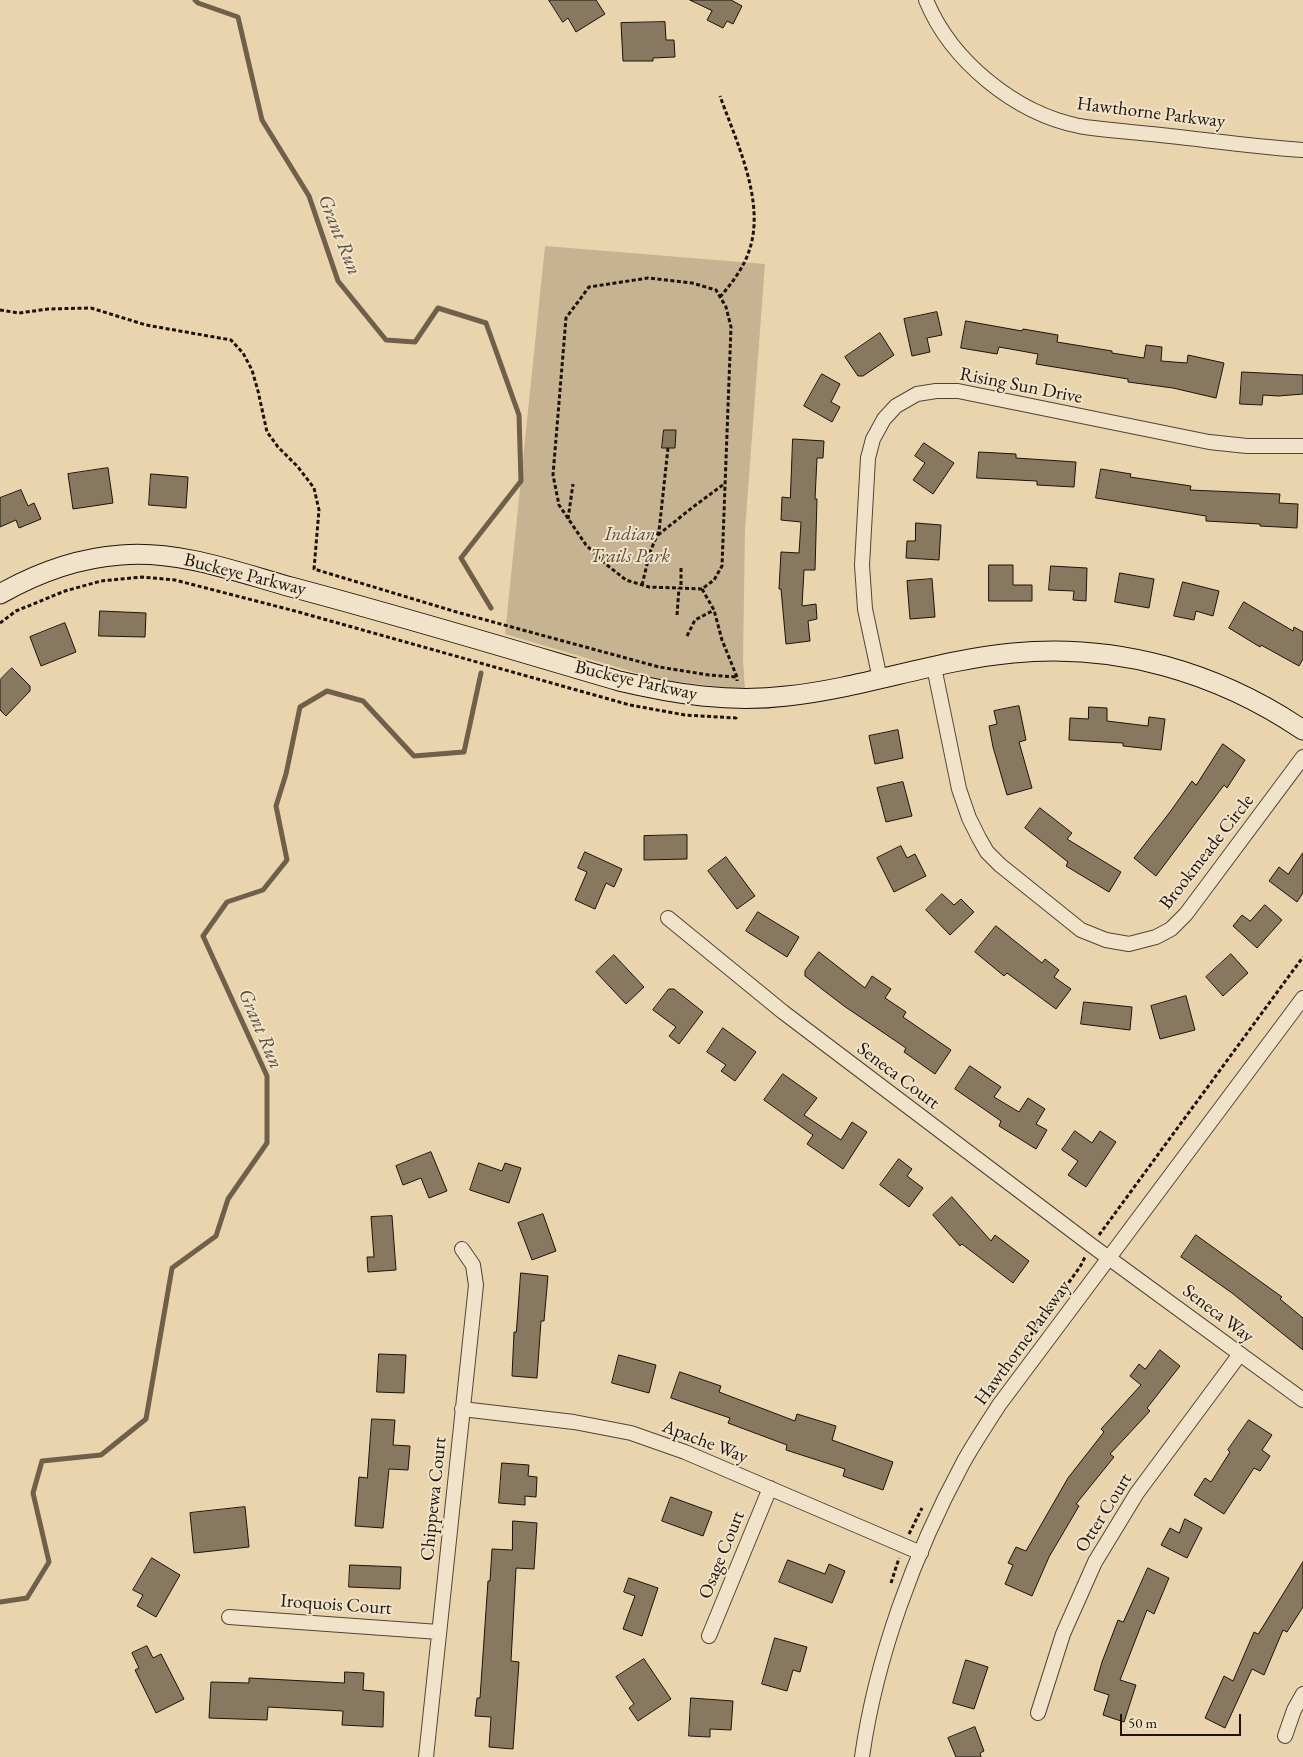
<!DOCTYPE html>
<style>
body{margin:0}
#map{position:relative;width:1303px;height:1757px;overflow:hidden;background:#ead4ae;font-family:"EB Garamond",serif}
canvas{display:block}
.scale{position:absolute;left:1120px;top:1714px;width:121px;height:22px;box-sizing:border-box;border:2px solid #1c140a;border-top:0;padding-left:6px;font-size:15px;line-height:18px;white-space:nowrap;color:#1c140a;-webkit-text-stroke:4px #f1e3ca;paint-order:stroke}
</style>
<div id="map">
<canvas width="1303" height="1757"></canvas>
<div class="scale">50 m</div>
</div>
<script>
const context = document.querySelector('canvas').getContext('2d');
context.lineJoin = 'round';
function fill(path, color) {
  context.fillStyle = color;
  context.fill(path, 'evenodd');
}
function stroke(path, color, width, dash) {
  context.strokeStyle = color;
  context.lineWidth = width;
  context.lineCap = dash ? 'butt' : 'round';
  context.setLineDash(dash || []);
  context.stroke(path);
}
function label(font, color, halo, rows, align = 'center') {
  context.font = font + ' "EB Garamond",serif';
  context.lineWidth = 4;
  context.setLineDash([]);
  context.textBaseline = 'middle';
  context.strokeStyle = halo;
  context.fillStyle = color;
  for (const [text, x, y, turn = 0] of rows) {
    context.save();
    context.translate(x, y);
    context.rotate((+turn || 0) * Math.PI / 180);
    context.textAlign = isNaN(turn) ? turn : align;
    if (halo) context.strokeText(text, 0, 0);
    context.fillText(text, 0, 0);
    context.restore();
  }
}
fill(new Path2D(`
 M545 246 765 264 745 530 743 660 745 690 657 679 505 634Z`), '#c7b392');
stroke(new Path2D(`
 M195 0 198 3 238 17 262 120 309 196 338 281 386 340 415 342 438 308 486 323 519 415 521 481 461 558 491 608
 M0 1602 27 1598 49 1562 33 1493 42 1461 101 1455 146 1419 172 1268 216 1236 228 1199 267 1143V1076L203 936 227 902 263 890 287 860 276 806 286 774 300 707 327 691 363 701 414 756 464 752 481 673`), '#6e604b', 5);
const building = new Path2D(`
 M549 0H596L605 14 576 32 568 18 563 22Z
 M690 0H731L742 6 733 24 727 21 723 28 707 20 712 11Z
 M665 22 666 40H674L675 57 653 58V61H623L621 23Z
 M937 312 942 335 927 338 930 352 912 356 904 319Z
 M966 321 1022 331 1023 329 1058 335 1057 342 1112 351V353L1144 358 1146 345 1162 347 1161 361 1187 363 1188 355 1224 363 1216 398 1173 388 1128 382V379L1036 364 1038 354 999 347 997 354 961 348Z
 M880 333 894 355 863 376H858L845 357Z
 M1242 372 1303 375V394L1278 396 1263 395 1262 405 1240 404Z
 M822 374 840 384 831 402 840 407 832 422 804 406Z
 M664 430H676L675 448H662Z
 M793 439 824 441 823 458H817L815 499H817L815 570H804L802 606 816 604 817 619 808 621 810 641 786 644 781 589H779L781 552 799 553 801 522 781 520 782 497 790 498Z
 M924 443 954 463 933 494 913 480 925 463 915 456Z
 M979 452 1016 454V458L1076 462 1074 487 1037 485V481L977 478Z
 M108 468 113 503 73 509 68 474Z
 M1101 469 1131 474 1130 477 1191 486 1190 490 1280 494 1279 503 1298 504 1297 528 1260 526V524L1206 521V516L1096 498Z
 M151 474 188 477 186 508 149 505Z
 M21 490 28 506 34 503 41 519 19 528 16 520 0 527V498Z
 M916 523 941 525 939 560 906 558 907 541H915Z
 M989 565H1013V585H1032V601H989Z
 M1051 566 1087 568 1086 601 1073 600 1074 591 1049 590Z
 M1120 573 1154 579 1149 608 1115 602Z
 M932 579 935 617 910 619 907 581Z
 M1183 582 1219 591 1213 616 1196 611 1194 620 1174 616Z
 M1244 602 1293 631 1294 627 1303 632V659L1299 666 1261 645 1260 647 1229 628Z
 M100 611 146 613 145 637 99 636Z
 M65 623 76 652 41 666 30 637Z
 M12 668 30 686V691L6 716 0 710V680Z
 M1019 706 1026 740 1019 742 1032 788 1007 795 993 747 989 726 997 724 994 711Z
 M1089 707 1107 708V721L1148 726 1149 717 1165 719 1161 750 1123 746V743L1069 740 1070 718 1088 719Z
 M898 730 903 758 875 764 869 736Z
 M1223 744 1245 760 1227 788 1224 785 1156 876 1134 858 1170 812 1192 781 1196 785Z
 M903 782 912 816 886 822 877 788Z
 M1040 808 1072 833 1067 839 1121 872 1109 892 1066 866 1068 862 1025 828Z
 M687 835V859L644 860V836Z
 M901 846 907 858 915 854 926 876 894 892 877 858Z
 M585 852 622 869 614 887 606 883 595 909 575 900 587 872 578 868Z
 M1303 853V893L1297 902 1269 881 1279 867 1288 874Z
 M726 857 755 896 737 909 708 871Z
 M942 894 954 905 961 899 974 912 950 935 926 910Z
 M1265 905 1282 920 1257 948 1233 926 1242 915 1250 921Z
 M758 912 799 937 787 957 746 931Z
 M996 926 1042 963 1045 959 1059 970 1054 977 1071 989 1056 1009 1007 973 1004 976 975 952Z
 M819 952 865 988 872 976 891 989 885 998 906 1012 903 1017 951 1050 935 1074 904 1052 906 1048 844 1006 805 976V971Z
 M1231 954 1248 973 1223 996 1206 977Z
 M614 955 644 987 626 1004 596 972Z
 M669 989H674L703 1012 679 1044 669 1036 676 1027 653 1010Z
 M1186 996 1195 1030 1160 1039 1151 1006Z
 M1084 1002 1132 1007 1130 1030 1081 1024Z
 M723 1028 756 1052 735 1081 721 1071 726 1065 707 1052Z
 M970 1066 1001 1087 994 1097 1019 1112 1028 1098 1045 1109 1036 1124 1047 1130 1036 1149 999 1126 1001 1121 955 1089Z
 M783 1074 817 1098 804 1115 841 1140 852 1122 867 1132 843 1169 807 1144 813 1135 764 1100Z
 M1075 1131 1092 1143 1100 1131 1116 1142 1086 1187 1068 1175 1078 1161 1062 1150Z
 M431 1152 447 1191 429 1198 421 1178 403 1185 396 1166Z
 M899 1159 912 1169 907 1176 923 1188 909 1207 880 1185Z
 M479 1163 502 1171 505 1163 521 1168 509 1203 470 1190Z
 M952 1197 991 1241 995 1235 1029 1261 1013 1283 962 1244 960 1246 933 1215Z
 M543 1214 556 1251 532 1260 518 1223Z
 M392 1216 396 1270 368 1272 367 1257H374L371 1217Z
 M1196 1235 1282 1297 1280 1299 1303 1318V1350L1232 1293 1181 1257Z
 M521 1273 548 1276 544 1321H541L537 1378 512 1376 514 1332H516Z
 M1160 1350 1180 1366 1147 1408 1150 1411 1110 1454 1114 1457 1076 1504 1079 1506 1049 1557 1032 1596 1005 1584 1013 1565 1008 1563 1016 1547 1026 1551 1068 1478 1104 1432 1101 1429 1141 1385 1130 1376 1139 1364 1145 1369Z
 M379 1354 406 1355 404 1393 377 1392Z
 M619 1355 656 1365 649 1393 612 1383Z
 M680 1372 721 1386 719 1392 795 1421 797 1414 836 1426 832 1440 893 1462 883 1490 843 1476 845 1469 786 1450 787 1445 728 1423 730 1418 671 1398Z
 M372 1419 395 1420 393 1445 410 1446 408 1470 389 1469 383 1528 355 1526 359 1477 367 1478Z
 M1249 1420 1272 1435 1262 1450 1270 1456 1260 1471 1254 1468 1224 1514 1194 1495 1205 1478 1211 1482 1230 1452 1228 1450Z
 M502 1463 529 1465 528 1476 537 1477 536 1497 525 1496V1505L499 1503Z
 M671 1497 712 1512 703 1536 662 1521Z
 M245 1507 249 1547 194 1553 190 1513Z
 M1185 1519 1202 1528 1187 1558 1161 1545 1170 1528 1179 1533Z
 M513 1521 537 1523 534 1569 516 1568 511 1661 519 1662 513 1749 489 1747 491 1717 475 1716 477 1698H480L488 1581H490L492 1549 512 1550Z
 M152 1558 180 1575 156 1617 137 1606 143 1595 133 1590Z
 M788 1560 825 1574 829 1564 845 1571 832 1603 779 1582Z
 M1303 1562V1607L1287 1632 1283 1630 1264 1675 1252 1669 1225 1728 1205 1718 1224 1676 1233 1681 1254 1632 1258 1634Z
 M350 1565 401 1567 400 1589 349 1587Z
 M1148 1568 1169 1578 1154 1614 1147 1610 1120 1680 1136 1685 1124 1722 1103 1715 1109 1695 1094 1690 1102 1662 1118 1620 1123 1622Z
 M629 1578 658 1588 642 1636 623 1629 635 1596 624 1592Z
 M775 1638 807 1647 800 1672 793 1670 787 1691 762 1684Z
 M147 1646 153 1658 161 1654 184 1699 156 1713 135 1670 139 1668 132 1653Z
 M644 1659 671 1699 638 1721 629 1708 634 1704 616 1677Z
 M966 1660 988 1667 974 1709 953 1703Z
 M345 1672 364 1673 363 1690 384 1692 383 1727 342 1725 343 1711 268 1707 267 1720 209 1718 211 1682 249 1683V1678L344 1683Z
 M691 1698 733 1701 731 1730 710 1729V1737L689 1736Z
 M975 1727 984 1751 980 1753 981 1757H956L948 1738Z`);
fill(building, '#87785f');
stroke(building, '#1c140a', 1);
const street = new Path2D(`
 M926 0C951 61 1015 113 1079 126 1108 131 1141 132 1170 136 1215 141 1259 147 1303 150
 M934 667 959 789 969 818 979 838 987 852 1000 865 1081 930 1106 940 1129 944 1156 937 1171 929 1186 914 1303 757
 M880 679 865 609 862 565 868 458 873 439 884 419 896 406 917 394 936 391H958L1209 442 1247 446H1303
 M668 918 783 1012 1091 1245 1303 1400
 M462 1409 574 1422 631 1433 685 1452 921 1553
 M229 1617 439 1632
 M709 1636 770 1488
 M1038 1713 1063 1634 1095 1562 1137 1493 1240 1354
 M1285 1736 1294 1710 1303 1694
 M426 1757 476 1285 473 1265 462 1249
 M862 1757C876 1657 915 1552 963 1463 974 1443 987 1424 999 1405L1303 998`);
const secondary = new Path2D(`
 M0 594C37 573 78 558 121 555 179 550 237 572 291 587 401 616 510 649 619 681 674 694 730 703 787 696 863 688 937 660 1013 653 1117 643 1217 672 1303 730`);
stroke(street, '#504433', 16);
stroke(secondary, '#1c140a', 21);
stroke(new Path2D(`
 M720 297C732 283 745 266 750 248 765 200 736 141 720 96
 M0 310 19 313 48 309 91 308 146 325 231 340 243 353 252 370 258 391 267 432 278 447 298 467 314 488 319 510 314 569 460 613 659 667 709 675 737 677
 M568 519 573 484
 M658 535 693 507 724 484
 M681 568V588
 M642 585 650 552 659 531 668 448
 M702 589 649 587 626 580 607 565 586 545 559 505 553 475 566 318 589 287 648 278 692 283 716 290 726 307 731 327 722 566 714 580 702 589 714 610 722 640 737 677V681
 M677 615 679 588
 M0 623 16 611 65 591 101 581 142 577 175 580 295 611 630 705 685 715 736 718V715
 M687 636 695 620 714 610
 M1099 1235 1303 957
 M1023 1346 1080 1267 1085 1257
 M909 1534 922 1508
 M891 1583 899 1558`), '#1c140a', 3, [4, 2.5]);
stroke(street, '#f1e3ca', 14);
stroke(secondary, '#f1e3ca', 19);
label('19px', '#1c140a', '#f1e3ca', [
 ["Hawthorne Parkway",1151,113,7],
 ["Rising Sun Drive",1021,386,11],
 ["Buckeye Parkway",245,575,14],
 ["Buckeye Parkway",636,681,13],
 ["Brookmeade Circle",1207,852,-52],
 ["Seneca Court",898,1076,37],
 ["Seneca Way",1218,1314,37],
 ["Hawthorne Parkway",1023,1343,-54],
 ["Apache Way",705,1442,21],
 ["Chippewa Court",434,1499,-84],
 ["Otter Court",1104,1513,-58],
 ["Osage Court",722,1555,-68],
 ["Iroquois Court",336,1605,4]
]);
label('italic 19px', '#584c3a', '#f1e3ca', [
 ["Indian",630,535],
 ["Trails Park",630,557]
]);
label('italic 20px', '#594d3b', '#f1e3ca', [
 ["Grant Run",339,235,68],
 ["Grant Run",260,1029,67]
]);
</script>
